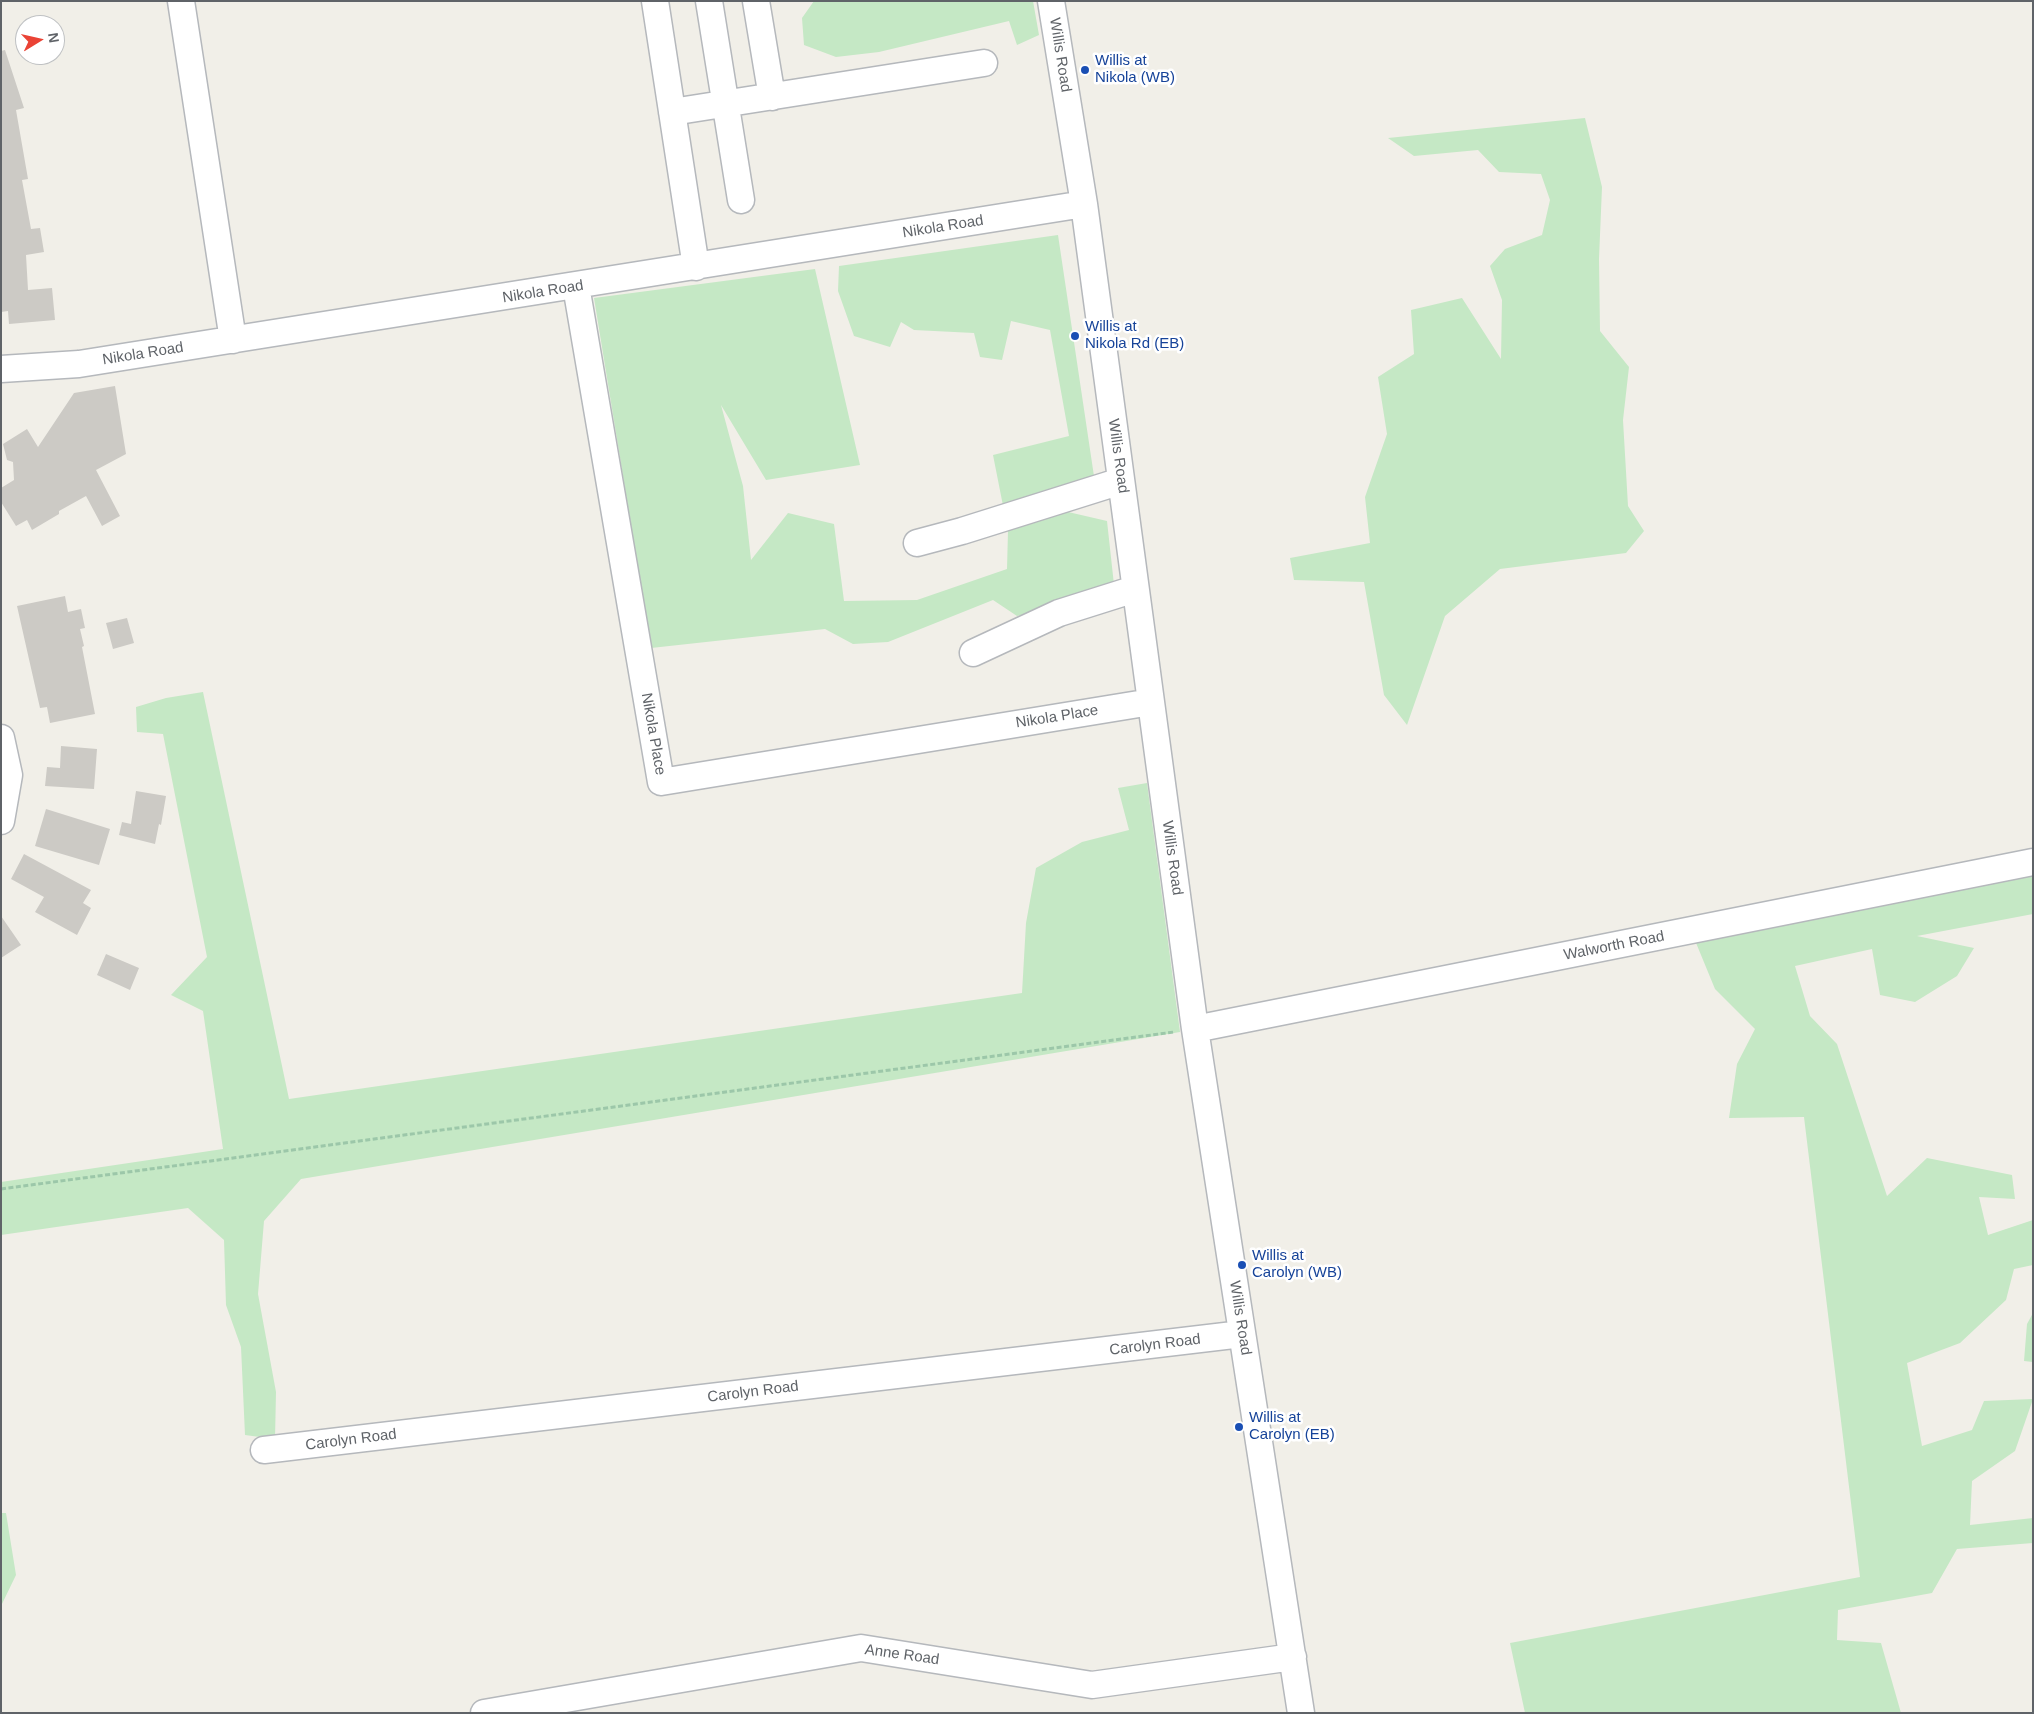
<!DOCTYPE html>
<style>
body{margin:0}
#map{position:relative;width:2034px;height:1714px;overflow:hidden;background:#f1efe8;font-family:Arial,sans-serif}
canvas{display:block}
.frame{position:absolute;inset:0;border:2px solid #5f6368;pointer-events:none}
.north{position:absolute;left:15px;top:15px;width:50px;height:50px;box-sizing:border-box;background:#fff;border:1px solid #bfc1c3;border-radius:50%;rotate:81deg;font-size:14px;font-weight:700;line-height:20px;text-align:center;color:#5f6368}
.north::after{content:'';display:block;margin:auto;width:18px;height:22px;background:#ea4335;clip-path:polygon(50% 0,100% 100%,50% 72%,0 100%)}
</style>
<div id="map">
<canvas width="2034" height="1714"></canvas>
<div class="frame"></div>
<div class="north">N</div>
</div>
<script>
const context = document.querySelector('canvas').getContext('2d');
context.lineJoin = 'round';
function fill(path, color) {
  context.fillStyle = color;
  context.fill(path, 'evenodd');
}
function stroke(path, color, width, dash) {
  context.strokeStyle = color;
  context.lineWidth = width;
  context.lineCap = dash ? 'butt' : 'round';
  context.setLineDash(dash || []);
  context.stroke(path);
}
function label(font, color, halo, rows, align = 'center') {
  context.font = font + ' Arial,sans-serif';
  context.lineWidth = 5;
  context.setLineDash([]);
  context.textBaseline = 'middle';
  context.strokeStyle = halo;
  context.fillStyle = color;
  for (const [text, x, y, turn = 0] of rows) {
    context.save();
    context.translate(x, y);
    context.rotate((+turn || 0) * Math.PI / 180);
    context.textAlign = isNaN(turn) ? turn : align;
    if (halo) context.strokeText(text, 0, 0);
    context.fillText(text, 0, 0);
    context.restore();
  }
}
fill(new Path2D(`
 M814 1H1033L1039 35 1017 45 1009 21 879 52 836 57 804 45 802 18Z
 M1585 118 1602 187 1599 259 1600 331 1629 367 1623 420 1628 506 1644 531 1626 553 1500 569 1445 616 1407 725 1384 695 1364 582 1294 580 1290 558 1370 543 1365 497 1387 434 1378 377 1414 354 1411 310 1462 298 1501 359 1502 300 1490 266 1505 249 1542 235 1550 200 1541 174 1499 172 1478 150 1414 156 1388 138Z
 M1058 235 1095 483 1038 505 1107 521 1115 594 1017 616 993 600 888 642 853 644 825 629 651 648 594 298 815 269 860 465 766 480 721 405 743 486 751 560 788 513 834 524 844 601 917 600 1007 569 1008 531 993 455 1069 436 1050 330 1011 321 1002 360 980 357 974 333 914 330 901 322 890 347 854 336 838 291 839 266Z
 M203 692 289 1099 1022 993 1026 923 1036 868 1082 842 1129 830 1118 788 1147 783 1180 1032 301 1179 264 1221 258 1294 276 1392 275 1439 245 1435 241 1347 226 1305 224 1240 188 1208 1 1235V1182L223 1149 203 1011 171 995 207 957 163 734 137 732 136 707 166 698Z
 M2033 875V914L1917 936 1974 948 1957 976 1915 1002 1880 995 1872 949 1795 966 1810 1016 1837 1044 1887 1196 1927 1158 2012 1175 2015 1199 1979 1197 1988 1235 2033 1220V1265L2014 1269 2006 1300 1960 1343 1907 1363 1922 1446 1972 1430 1984 1401 2033 1399 2015 1451 1972 1481 1970 1525 2033 1518V1543L1957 1549 1932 1593 1838 1610 1837 1640 1881 1643 1901 1713H1525L1510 1643 1860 1577 1804 1117 1729 1118 1737 1064 1755 1029 1715 989 1694 938 1852 912Z
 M2033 1313V1362L2024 1361 2027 1324Z
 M1 1513H6L16 1575 1 1606Z`), '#c5e8c5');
fill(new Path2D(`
 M5 50 24 108 16 110 28 179 22 180 31 229 40 228 44 252 26 255 28 290 52 288 55 320 9 324 8 311 1 312V51Z
 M115 386 126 454 96 470 120 516 102 526 86 496 59 511V514L32 530 27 520 16 526 1 502V488L14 480 13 462 7 460 3 444 27 429 38 447 74 393Z
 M65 596 68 612 81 609 85 628 80 629 84 646 82 647 95 714 50 723 47 707 40 708 17 606Z
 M127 618 134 643 113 649 106 623Z
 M61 746 97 749 94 789 45 786 47 767 60 768Z
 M136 791 166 796 161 825 159 824 155 844 119 835 122 822 131 824Z
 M46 809 110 829 99 865 35 846Z
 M24 854 91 890 83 903 91 908 77 935 35 912 44 897 11 879Z
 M1 916 21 945 1 958Z
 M106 954 139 968 130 990 97 975Z`), '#cccac5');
const minor = new Path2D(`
 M181 1 233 340
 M655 1 696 267
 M709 1 741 200
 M756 1 772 97
 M1051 1 1084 204 1195 1029 1301 1713
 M672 112 984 63
 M576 286 661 782 1151 702
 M1 369 79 364 1084 204
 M917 543 962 531 1121 481
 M973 653 1059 613 1135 589
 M1 738 9 775 1 821
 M1195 1029 2033 862
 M264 1450 1242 1334
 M484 1713 861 1648 1092 1685 1293 1657`);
stroke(minor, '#b5b8bc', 29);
stroke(new Path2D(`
 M1 1189 1174 1032`), '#9cc7a9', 3, [5, 2.5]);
stroke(minor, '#fff', 26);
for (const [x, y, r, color] of [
 [1085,70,5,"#1a4fb4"],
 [1075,336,5,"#1a4fb4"],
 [1242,1265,5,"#1a4fb4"],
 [1239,1427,5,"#1a4fb4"]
]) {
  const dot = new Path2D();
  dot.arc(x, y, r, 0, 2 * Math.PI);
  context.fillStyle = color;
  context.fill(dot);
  stroke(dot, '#fff', 2);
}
label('15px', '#5f6368', '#fff', [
 ["Willis Road",1060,55,81],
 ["Nikola Road",943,227,-9],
 ["Nikola Road",543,292,-9],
 ["Nikola Road",143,354,-9],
 ["Willis Road",1118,456,82],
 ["Nikola Place",1057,717,-9],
 ["Nikola Place",653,734,80],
 ["Willis Road",1172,858,82],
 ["Walworth Road",1614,946,-11],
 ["Willis Road",1240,1318,81],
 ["Carolyn Road",1155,1345,-7],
 ["Carolyn Road",753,1392,-7],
 ["Carolyn Road",351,1440,-7],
 ["Anne Road",902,1655,8]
]);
label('15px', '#164399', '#fff', [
 ["Willis at",1095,61],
 ["Nikola (WB)",1095,78],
 ["Willis at",1085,327],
 ["Nikola Rd (EB)",1085,344],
 ["Willis at",1252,1256],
 ["Carolyn (WB)",1252,1273],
 ["Willis at",1249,1418],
 ["Carolyn (EB)",1249,1435]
], 'left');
</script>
